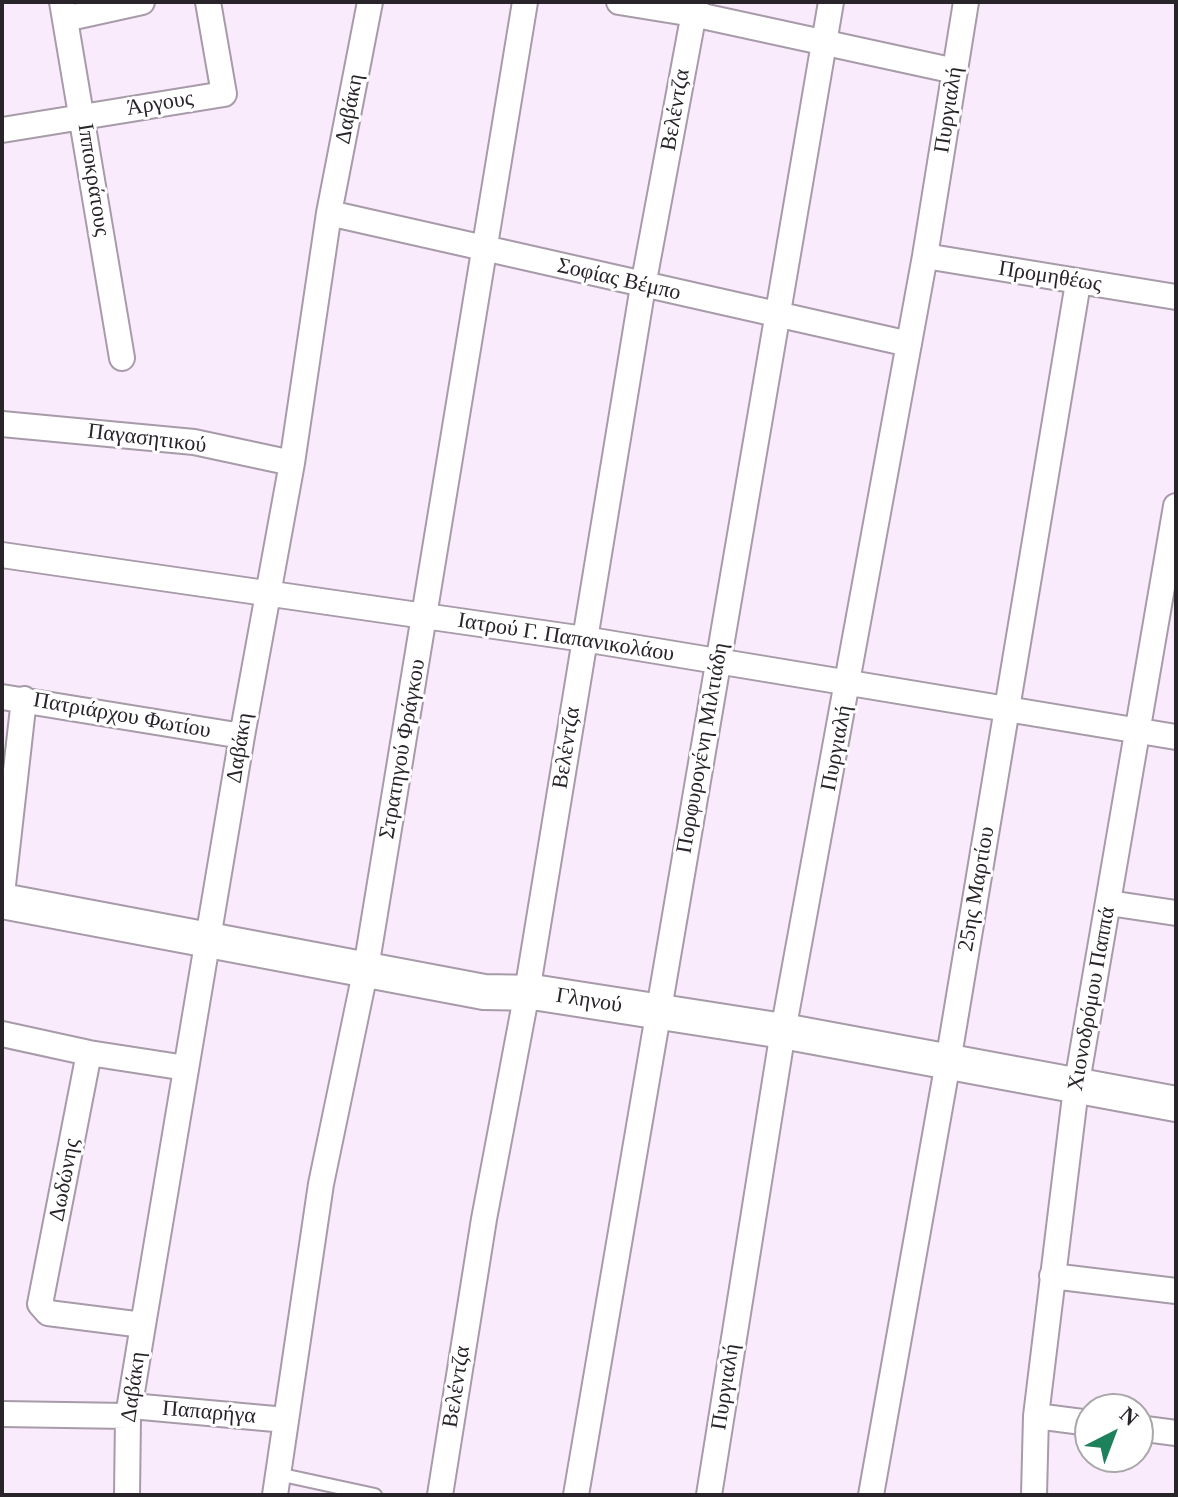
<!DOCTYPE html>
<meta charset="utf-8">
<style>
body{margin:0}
#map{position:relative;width:1178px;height:1497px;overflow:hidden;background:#f9ebfb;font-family:"Times New Roman",serif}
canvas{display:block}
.frame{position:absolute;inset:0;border:4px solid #29242a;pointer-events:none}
.north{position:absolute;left:1074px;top:1393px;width:80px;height:80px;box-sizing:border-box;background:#fff;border:2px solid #a9a7aa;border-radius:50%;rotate:42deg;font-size:22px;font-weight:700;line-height:32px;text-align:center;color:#29242a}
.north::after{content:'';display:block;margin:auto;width:28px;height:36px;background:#1d815b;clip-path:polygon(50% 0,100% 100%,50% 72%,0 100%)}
</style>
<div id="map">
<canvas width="1178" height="1497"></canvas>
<div class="frame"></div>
<div class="north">N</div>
</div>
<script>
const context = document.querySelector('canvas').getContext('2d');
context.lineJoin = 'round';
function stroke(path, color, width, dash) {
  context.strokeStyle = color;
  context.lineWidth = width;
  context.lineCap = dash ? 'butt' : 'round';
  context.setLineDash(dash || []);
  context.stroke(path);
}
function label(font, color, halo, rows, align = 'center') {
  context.font = font + ' "Times New Roman",serif';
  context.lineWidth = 6;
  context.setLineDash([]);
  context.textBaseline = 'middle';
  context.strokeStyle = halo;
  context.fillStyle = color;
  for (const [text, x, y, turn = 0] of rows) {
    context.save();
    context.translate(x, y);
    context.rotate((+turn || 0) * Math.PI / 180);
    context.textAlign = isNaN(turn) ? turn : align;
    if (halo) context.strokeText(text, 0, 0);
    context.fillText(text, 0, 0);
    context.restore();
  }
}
const lane = new Path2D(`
 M278 1474 375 1495`);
const street = new Path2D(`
 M62 2 122 358
 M619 2 693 14 955 71
 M65 19 142 2
 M2 130 224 94 208 2
 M329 213 909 344
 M925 256 1176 297
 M2 424 194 442 292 463
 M2 555 584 639 1176 737
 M2 697 242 736
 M2 894 24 699
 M1109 903 1176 913
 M2 1034 89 1053 186 1068
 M89 1053 40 1304 48 1313 143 1325
 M1052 1276 1176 1291
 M131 1406 286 1420
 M2 1414 128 1416
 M1036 1416 1090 1423
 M1138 1428 1176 1433
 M127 1495 128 1416 143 1325 242 736 292 463 329 213 370 2
 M275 1495 321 1184 366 968 525 2
 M440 1495 484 1219 527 992 643 286 696 2
 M576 1495 831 2
 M709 1495 783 1031 925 256 966 2
 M871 1495 948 1062 1078 283
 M1034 1495 1036 1416 1076 1088 1176 506`);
const secondary = new Path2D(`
 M2 901 484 992 539 993 783 1031 1176 1104`);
stroke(lane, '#a79aa9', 16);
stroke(street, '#a79aa9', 28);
stroke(secondary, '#a79aa9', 38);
stroke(lane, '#fff', 12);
stroke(street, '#fff', 24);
stroke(secondary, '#fff', 34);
label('22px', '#29242a', '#fff', [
 ["Άργους",160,104,-9],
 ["Δαβάκη",350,109,-79],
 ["Βελέντζα",676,110,-80],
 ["Πυργιαλή",949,110,-81],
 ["Ιπποκράτους",93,180,81],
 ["Προμηθέως",1050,277,9],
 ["Σοφίας Βέμπο",619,280,13],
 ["Παγασητικού",147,439,7],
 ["Ιατρού Γ. Παπανικολάου",566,638,9],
 ["Πατριάρχου Φωτίου",122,716,10],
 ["Δαβάκη",240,748,-81],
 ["Βελέντζα",567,748,-81],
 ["Πορφυρογένη Μιλτιάδη",703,748,-80],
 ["Πυργιαλή",837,748,-79],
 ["Στρατηγού Φράγκου",403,749,-80],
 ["25ης Μαρτίου",977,889,-80],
 ["Χιονοδρόμου Παππά",1092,999,-80],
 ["Γληνού",589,1001,9],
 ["Δωδώνης",65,1180,-79],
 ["Δαβάκη",134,1387,-82],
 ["Βελέντζα",457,1387,-81],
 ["Πυργιαλή",726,1387,-81],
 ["Παπαρήγα",209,1413,5]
]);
</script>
